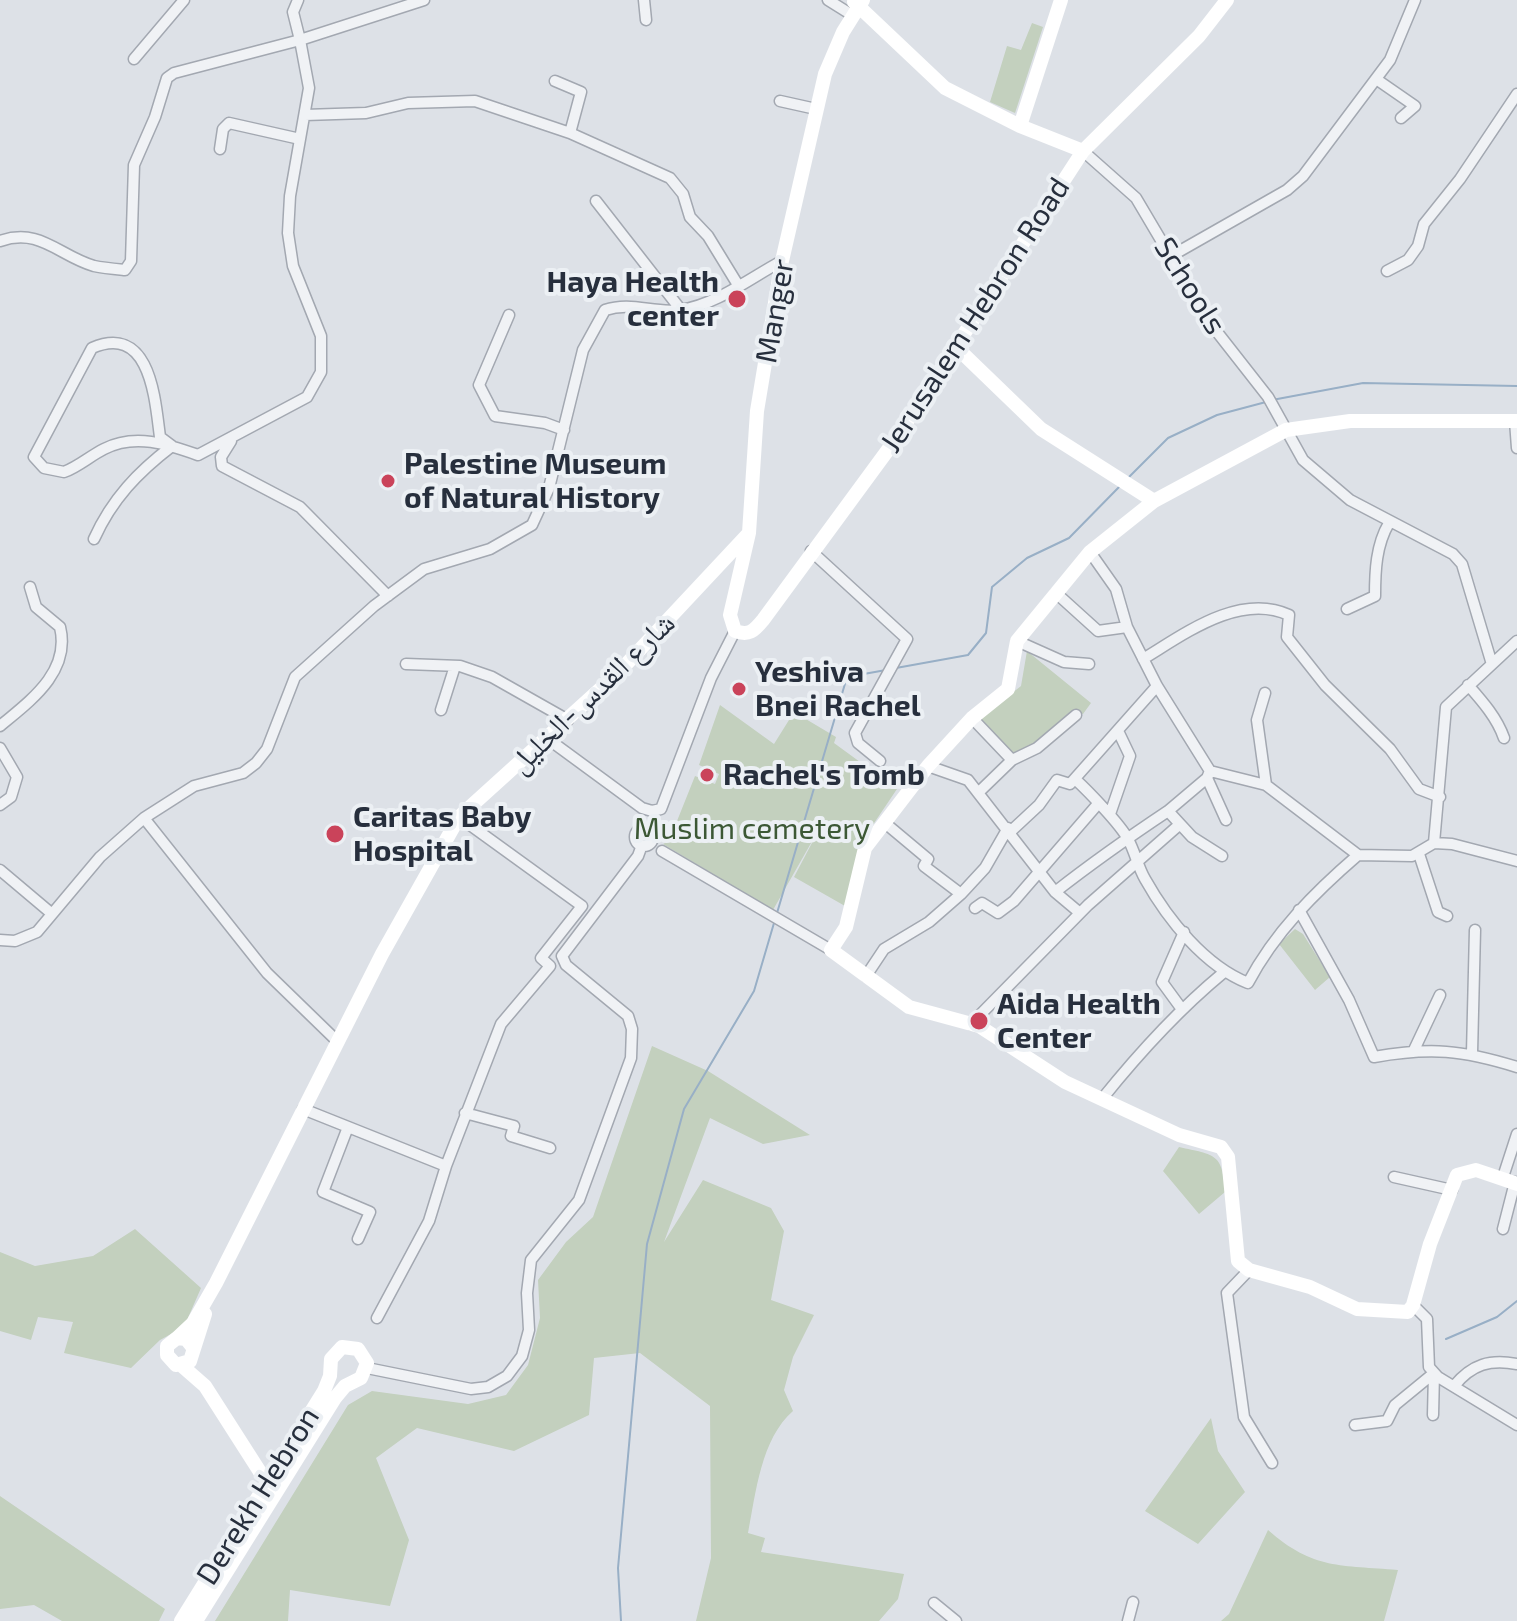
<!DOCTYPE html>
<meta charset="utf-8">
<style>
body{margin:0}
canvas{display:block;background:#dde1e7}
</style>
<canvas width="1517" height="1621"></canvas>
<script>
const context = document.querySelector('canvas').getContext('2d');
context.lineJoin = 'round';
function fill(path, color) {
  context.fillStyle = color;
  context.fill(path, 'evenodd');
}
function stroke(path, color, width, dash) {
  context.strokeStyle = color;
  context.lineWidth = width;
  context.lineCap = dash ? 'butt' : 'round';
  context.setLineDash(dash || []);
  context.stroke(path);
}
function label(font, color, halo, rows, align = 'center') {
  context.font = font + ' "Exo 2","Noto Naskh Arabic",sans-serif';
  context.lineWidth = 8;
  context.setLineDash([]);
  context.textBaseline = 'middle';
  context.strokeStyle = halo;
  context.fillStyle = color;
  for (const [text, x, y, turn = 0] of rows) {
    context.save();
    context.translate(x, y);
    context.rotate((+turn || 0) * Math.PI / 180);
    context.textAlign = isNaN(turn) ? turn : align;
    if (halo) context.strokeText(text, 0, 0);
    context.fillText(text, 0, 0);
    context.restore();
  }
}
fill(new Path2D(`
 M1032 23 1043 27 1015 113 990 102 1007 46 1021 50Z
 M1027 651 1091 703 1083 714 1076 713 1034 748 1012 756 980 718 1021 686Z
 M720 705 774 744 794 712 836 737 834 743 897 789 860 844 845 906 794 877 823 822 773 910 663 844 669 841 695 776 715 784 719 774 699 765Z
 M1295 929 1303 934 1330 977 1315 990 1279 944Z
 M652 1046 708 1071 810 1135 763 1144 710 1118 664 1242 703 1180 771 1208 784 1231 771 1300 814 1315 793 1357 784 1390 793 1411C761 1439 756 1492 748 1533L765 1538 761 1552 904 1574 898 1599 879 1621H696L711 1558 710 1406 640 1353 594 1358 589 1415 514 1451 417 1428 376 1458 409 1540 390 1606 290 1590 288 1621H215L348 1405 372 1391 468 1404 506 1395 528 1365 540 1318 538 1280 566 1242 593 1217Z
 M1179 1147C1215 1155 1223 1153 1225 1192L1199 1214 1163 1171Z
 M135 1229 201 1288 184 1327 160 1340 131 1368 64 1353 73 1322 38 1317 31 1340 0 1331V1252L35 1266 93 1256Z
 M1211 1418 1218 1451 1245 1492 1198 1544 1145 1511Z
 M0 1496 165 1609 159 1621H62L34 1605 0 1609Z
 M1268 1530C1313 1570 1342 1565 1398 1570L1384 1621H1221L1229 1614Z`), '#c3d0be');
stroke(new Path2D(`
 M1272 400 1363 383 1517 386
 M1128 478 1168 438 1217 415 1266 402
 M896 668 968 655 986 633 992 587 1027 558 1069 538 1121 485
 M777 913 847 677 886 670
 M1446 1339 1497 1317 1517 1301
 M621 1621 618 1568 647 1244 684 1109 754 991 774 923`), '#98afc6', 2);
const street = new Path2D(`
 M644 0 646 20
 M828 0 852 15
 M134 59 184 0
 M1376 79 1415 106 1401 118
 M555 81 581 92 570 133
 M780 101 816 109
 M305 115 366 113 408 103 475 101 570 133 670 178 683 194 690 217 708 236 738 285
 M220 149 223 129 229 123 300 139
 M1083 151 1136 198 1210 323 1268 397 1303 460 1350 500 1453 554 1462 564 1491 661
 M596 201 681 310
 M0 241C40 227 59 256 94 266 104 268 115 269 125 270L131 261 134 165 155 117 167 78 174 73 300 40 293 12 298 0
 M1171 256 1287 190 1303 176 1390 60 1415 0
 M1387 271 1408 260 1418 246 1424 224 1460 179 1517 94
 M509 315 479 385 495 416 545 423 564 430
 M1515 421 1517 448
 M231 441 221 457 222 466 300 507 388 596
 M172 446 160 437C155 400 151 323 92 348L34 457 44 468 64 472C78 467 90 456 104 449 135 433 167 444 198 455L307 397 321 372V336L293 266 288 233 290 196 309 88 300 40 424 0
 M94 539C112 499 138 472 172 446
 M811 551 907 639 855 733 858 743 880 761
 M1090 552 1116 589 1127 627 1157 686 1210 771 1266 785 1358 855 1412 856 1434 843 1446 707 1517 641
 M1056 593 1098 631 1127 627
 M1347 609 1375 596C1375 571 1376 545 1389 523
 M1017 641 1064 662 1089 664
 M1143 659C1183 635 1239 592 1289 615L1287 637 1325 685 1390 749 1419 789 1440 797
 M406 664 460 666 492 677 568 720
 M1468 685C1483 702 1497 718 1504 738
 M1265 693 1257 720 1266 785
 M441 710 455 666
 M972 718 1012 760
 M0 726C30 701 71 672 60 627L36 607 30 587
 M548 739 642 808 652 811 661 809 711 678 735 631
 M0 748 17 777 11 797 0 805
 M928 766 968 780 1055 892 1080 913
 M1207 778 1226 820
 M1075 779C1088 791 1120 824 1128 839 1135 852 1138 867 1145 879 1168 920 1205 966 1248 983 1275 932 1315 892 1358 855
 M980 791 1012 760 1037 748 1076 715
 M1168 811 1207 778 1210 771
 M1110 814 1130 756 1119 733
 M144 818 194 786 243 773 256 763 267 749 295 677 374 606 424 569 490 549 532 525 549 488 583 350 605 310C632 301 654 314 680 310 716 305 750 278 782 261
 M885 823 928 859 924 866 961 894
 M635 837a9 9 0 1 1 18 0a9 9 0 1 1-18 0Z
 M1010 832 1039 805 1057 780 1070 784 1157 686
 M1434 843 1452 844 1517 861
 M662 851 831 950
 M1419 854 1438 912 1447 916
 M0 870 51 913
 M1055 892C1092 863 1129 837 1168 811L1192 837 1222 856
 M975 908 982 903 998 913 1014 901 1097 805
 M1299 910 1349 1000 1374 1057C1431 1047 1462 1050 1517 1067
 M0 940 15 941 37 932 100 857 144 818 267 973 337 1041
 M866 976 884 949 929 922 961 894 985 868 1008 828
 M1181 1008 1162 982 1184 932
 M971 1024 1088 905 1179 825
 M1414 1050 1440 995
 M1472 1053 1475 930
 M1102 1099C1139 1053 1177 1011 1223 973
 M303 1109 446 1166
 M465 1113 514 1126 511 1136 550 1148
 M348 1127 323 1192 370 1212 358 1239
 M1394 1177 1452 1190
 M1503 1177 1517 1134
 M1503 1229 1515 1182
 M1249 1270 1227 1293 1244 1417 1272 1463
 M1413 1305 1427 1319 1429 1367 1438 1377 1517 1425
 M377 1318 429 1221 446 1166 501 1024 550 966 541 958 582 906 459 817
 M367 1368 471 1389 488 1387 507 1376 522 1356 529 1330 527 1293 531 1260 579 1200 631 1058 632 1029 628 1016 566 965 562 956 638 856 642 845
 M1454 1386C1472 1364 1490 1359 1517 1364
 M1433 1415 1434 1373
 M1355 1425 1387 1421 1395 1405 1434 1373
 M934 1603 956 1621
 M1128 1621 1133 1602`);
stroke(street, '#a3a8b1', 13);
stroke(street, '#f0f2f5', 10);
stroke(new Path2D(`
 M863 0 843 32 825 74 782 261 757 411 749 533 730 615 735 631C749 636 754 631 763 620L893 443 1083 151 1199 36 1227 0
 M854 2 945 88 1020 126 1083 151
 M1020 126 1061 0
 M955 346 1041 429 1154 501
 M1517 421H1350L1286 430 1154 501 1090 552 1017 641 1008 689 972 718 928 766 865 848 846 927 831 950 909 1007 979 1026 1065 1082 1179 1135 1221 1147 1228 1157 1238 1261 1249 1270 1310 1287 1357 1309 1408 1312 1413 1305 1430 1244 1457 1175 1476 1170 1517 1184
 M177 1338 193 1323 216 1283 382 954 459 817 618 673 749 533
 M194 1349 186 1339 177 1338 167 1346V1355L176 1365 190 1361 205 1314
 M181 1365 205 1386 260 1472 272 1484
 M181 1621 324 1391 330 1376 331 1359 342 1347 358 1349 367 1363 361 1378 345 1386 335 1398 196 1621`), '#fff', 14);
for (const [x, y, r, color] of [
 [737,299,10,"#ca435a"],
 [388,481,8,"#ca435a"],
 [739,689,8,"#ca435a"],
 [707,775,8,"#ca435a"],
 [335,834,10,"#ca435a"],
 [979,1021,10,"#ca435a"]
]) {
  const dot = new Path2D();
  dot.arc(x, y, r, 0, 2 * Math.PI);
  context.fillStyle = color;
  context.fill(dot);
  stroke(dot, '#ecf0f4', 3);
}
label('bold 30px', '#272f3d', '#ecf0f4', [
 ["Haya Health",719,282,"right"],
 ["center",719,316,"right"],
 ["Palestine Museum",404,464],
 ["of Natural History",404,498],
 ["Yeshiva",755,672],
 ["Bnei Rachel",755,706],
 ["Rachel's Tomb",723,775],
 ["Caritas Baby",353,817],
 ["Hospital",353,851],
 ["Aida Health",997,1004],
 ["Center",997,1038]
], 'left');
label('30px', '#272f3d', '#ecf0f4', [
 ["Schools",1190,286,58],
 ["Manger",775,311,-80],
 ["Jerusalem Hebron Road",975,315,-57],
 ["شارع القدس-الخليل",592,693,-44],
 ["Derekh Hebron",258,1496,-58]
]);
label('30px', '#3c5835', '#ecf0f4', [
 ["Muslim cemetery",752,829]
]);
</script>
